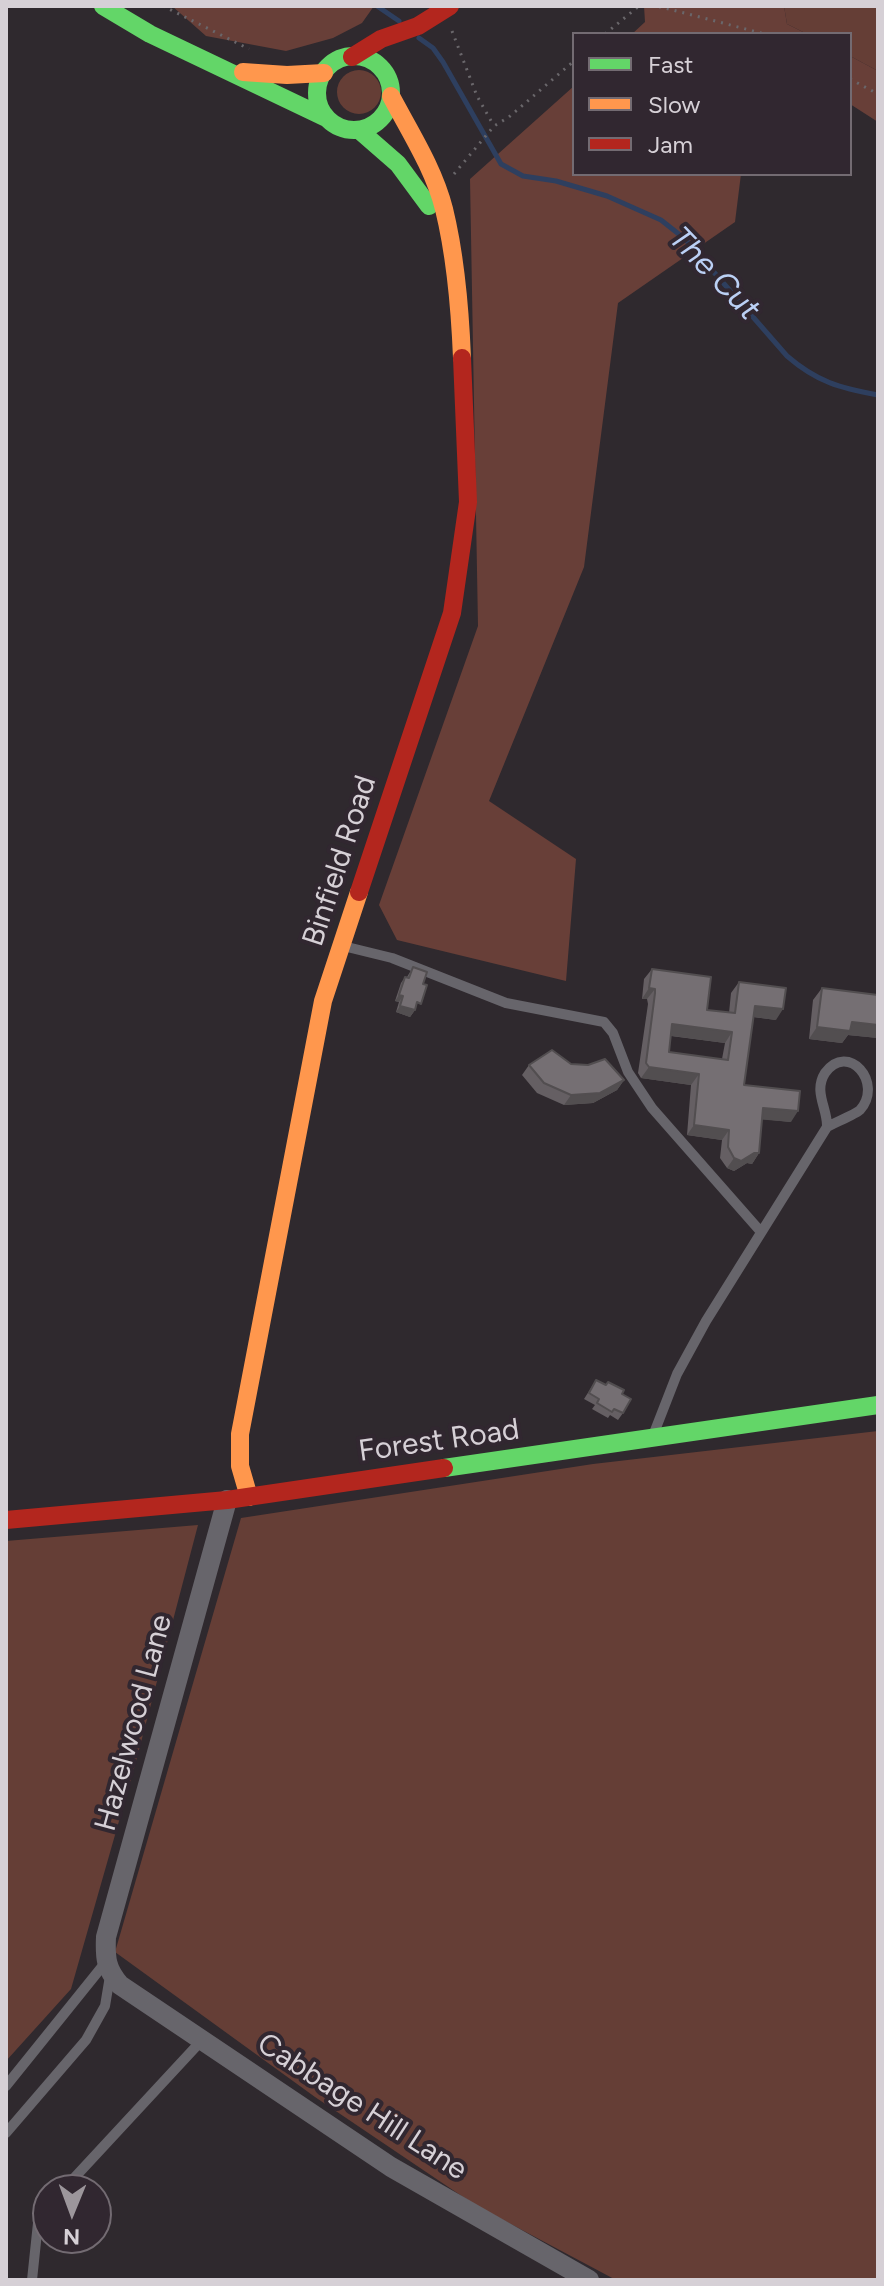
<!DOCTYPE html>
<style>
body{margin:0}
#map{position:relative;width:884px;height:2286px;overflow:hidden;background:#2f292e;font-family:Figtree,sans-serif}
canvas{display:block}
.frame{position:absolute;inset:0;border:8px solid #d6d0d6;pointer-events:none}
.legend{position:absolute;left:572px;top:32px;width:280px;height:144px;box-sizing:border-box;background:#312730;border:2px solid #736b72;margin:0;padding:10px 14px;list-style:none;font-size:24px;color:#d6d0d6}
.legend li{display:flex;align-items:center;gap:16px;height:40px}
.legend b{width:40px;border:2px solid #736b72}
.north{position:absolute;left:32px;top:2174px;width:80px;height:80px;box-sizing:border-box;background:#312730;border:2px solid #736b72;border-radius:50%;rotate:181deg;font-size:22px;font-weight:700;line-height:32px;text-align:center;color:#d6d0d6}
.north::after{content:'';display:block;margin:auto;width:28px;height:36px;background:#9c969b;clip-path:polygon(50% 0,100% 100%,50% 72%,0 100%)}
</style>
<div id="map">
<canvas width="884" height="2286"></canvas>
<div class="frame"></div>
<ul class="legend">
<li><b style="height:10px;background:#63d668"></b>Fast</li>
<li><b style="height:10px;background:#ff974d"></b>Slow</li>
<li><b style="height:10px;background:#b3261e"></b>Jam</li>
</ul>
<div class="north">N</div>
</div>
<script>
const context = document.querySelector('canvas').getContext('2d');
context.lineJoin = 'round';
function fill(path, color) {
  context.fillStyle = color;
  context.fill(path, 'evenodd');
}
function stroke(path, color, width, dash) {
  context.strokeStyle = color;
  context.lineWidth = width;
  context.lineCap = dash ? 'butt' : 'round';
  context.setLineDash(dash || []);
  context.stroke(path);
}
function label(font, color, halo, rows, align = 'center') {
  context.font = font + ' Figtree,sans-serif';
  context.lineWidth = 8;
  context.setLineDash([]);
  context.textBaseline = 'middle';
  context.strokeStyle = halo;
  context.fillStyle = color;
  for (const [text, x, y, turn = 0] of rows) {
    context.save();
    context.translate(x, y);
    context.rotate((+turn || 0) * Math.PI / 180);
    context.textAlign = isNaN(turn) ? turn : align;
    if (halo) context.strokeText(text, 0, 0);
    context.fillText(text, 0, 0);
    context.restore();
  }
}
fill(new Path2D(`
 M784 6H878V71L850 56V34H807L787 24Z
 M337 92a22 22 0 1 1 44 0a22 22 0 1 1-44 0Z
 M878 1431V2280H616L475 2205 315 2097 115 1952 241 1518 593 1464Z
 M198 1525 135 1765 71 1989 6 2061V1541Z`), '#653e36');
fill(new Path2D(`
 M172 6H374L362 23 333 38 286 51 206 36Z
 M644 6H784L787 24 807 34H632L645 22Z
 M850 56 878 71V122L850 104Z
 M574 86V174H741L735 222 618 303 584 567 489 801 576 859 566 981 397 940 379 905 478 626 470 179Z`), '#683f38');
stroke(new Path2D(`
 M377 6 399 21
 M419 38 433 48 443 62 501 164 523 176 556 181 607 196 661 220 685 239 787 356C817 382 840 388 878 395`), '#2e3f5f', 5);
stroke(new Path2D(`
 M163 6 249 49
 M643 6 661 7 765 34
 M452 31 477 96 494 126
 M605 34 639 6
 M850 79 878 94
 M454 174 494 126 509 117 574 61`), '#6a676b', 3, [2, 6]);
stroke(new Path2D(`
 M343 946 392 958 506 1003 604 1022 613 1033 628 1072 652 1108 761 1232
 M654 1433 677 1374 706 1321 827 1127C828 1109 813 1092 825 1073 848 1041 884 1083 860 1110 856 1114 834 1123 827 1127
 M6 2086 105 1963
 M6 2133 86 2040 105 2006 110 1976
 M63 2190 203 2039
 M32 2280 38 2223 48 2206`), '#67656b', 10);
stroke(new Path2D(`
 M227 1500 106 1937C105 1958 106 1969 120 1985L391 2167 589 2280`), '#67656b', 20);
stroke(new Path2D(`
 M103 6 150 34 326 118
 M317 93a37 37 0 1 1 74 0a37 37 0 1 1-74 0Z
 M359 130 398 164 429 206
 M444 1468 878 1405`), '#63d668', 18);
stroke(new Path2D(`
 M243 72 287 75 324 73
 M391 96C410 132 434 169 444 209 456 258 460 308 462 358
 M249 1497 240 1466V1434L323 1001 359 892`), '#ff974d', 18);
stroke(new Path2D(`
 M352 57 381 39 418 26 450 6
 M359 892 452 613 468 502 462 358
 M6 1520 227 1500 444 1468`), '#b3261e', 18);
fill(new Path2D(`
 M413 967 416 1010H415L410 1017 396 1012 399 1002 395 1001 401 983 405 977H407Z
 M652 969 707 1010 729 1013 731 993 739 982 776 1020 753 1017 744 1085 791 1122 762 1119 759 1153 752 1164 747 1163 734 1171 727 1168 720 1158 722 1140 687 1135 691 1085 641 1078 638 1073 648 1004 647 999H642L644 979ZM671 1036 725 1043 722 1059 669 1052Z
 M822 988 878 995V1038L848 1035 842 1043 809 1039 813 1000Z
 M529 1065 624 1080 617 1090 593 1103 564 1105 537 1093 522 1075Z
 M596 1380 622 1394 623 1413 618 1420 610 1415 608 1418 592 1409 595 1405 584 1399Z`), '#655f63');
fill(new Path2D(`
 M649 988 655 989 647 999H642Z
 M399 995 403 996 399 1002 395 1001Z
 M400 1006 415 1010 410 1017 396 1012Z
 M755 1006 783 1009 776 1020 747 1016Z
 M852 1022 878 1025V1038L848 1035 842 1043 809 1039 817 1027Z
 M672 1024 732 1032 725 1043 665 1035Z
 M649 1067 699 1074 691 1085 641 1078Z
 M624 1080 617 1090 593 1103 564 1105 571 1095Z
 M763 1108 798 1111 791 1122 756 1119Z
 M694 1125 729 1130 722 1140 687 1135Z
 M754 1153H759L752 1164 747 1163 734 1171 727 1168 734 1158Z`), '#524e50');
const building = new Path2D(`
 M413 967 427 972 423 984 427 985 421 1004 417 1002 415 1010 400 1006 403 996 399 995 405 977 409 978Z
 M652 969 711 977 707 1010 735 1013 739 982 786 988 783 1009 755 1006 744 1085 800 1091 798 1111 763 1108 759 1153H754L741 1161 734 1158 728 1147 729 1130 694 1125 699 1074 649 1067 646 1063 655 993V989L649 988ZM672 1024 732 1032 728 1060 669 1052Z
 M822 988 878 995V1025L852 1022 850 1031 817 1027Z
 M552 1050 571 1064 588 1065 605 1059 624 1080 600 1093 571 1095 544 1083 529 1065Z
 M596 1380 606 1385 608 1382 624 1390 622 1394 631 1399 623 1413 614 1409 612 1412 597 1403 599 1399 589 1393Z`);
fill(building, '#756f73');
stroke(building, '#524e50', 2);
label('30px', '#d6d0d6', '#312730', [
 ["Binfield Road",340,861,-72],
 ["Forest Road",439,1441,-8],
 ["Hazelwood Lane",134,1723,-75],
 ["Cabbage Hill Lane",362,2107,33]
]);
label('italic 32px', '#bbd0f5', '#312730', [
 ["The Cut",714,274,46]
]);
</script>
